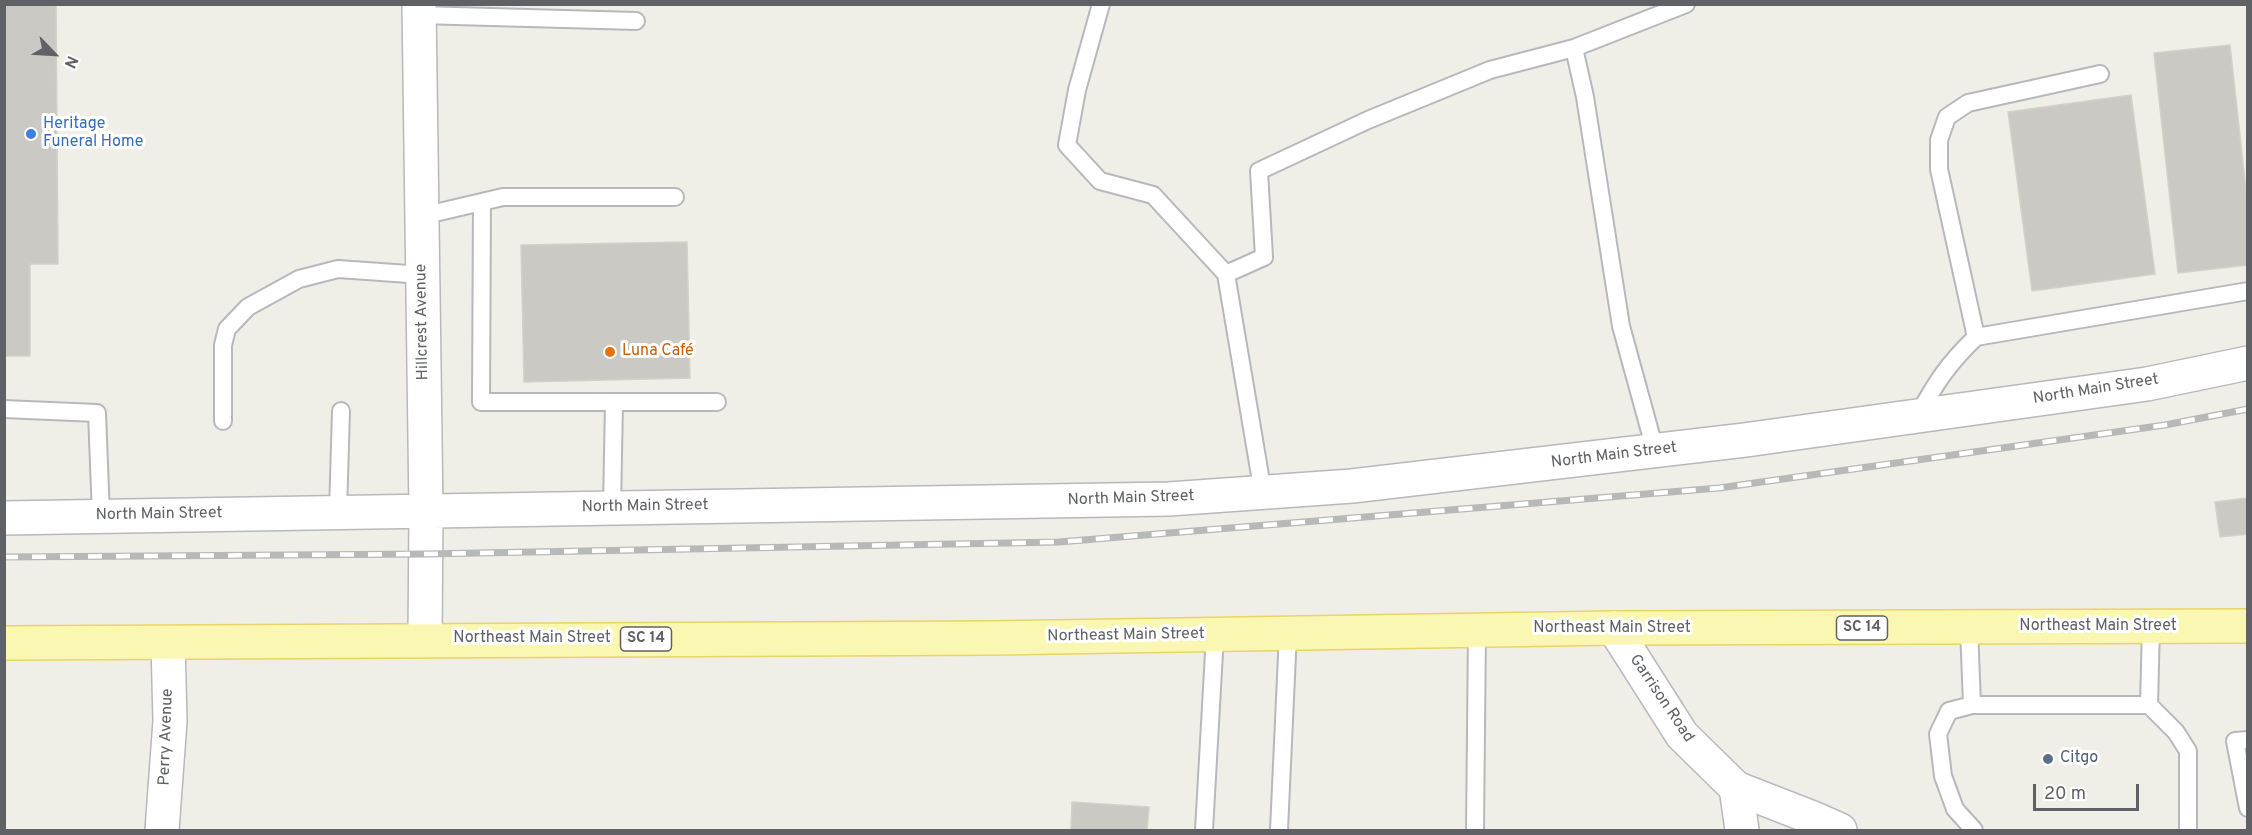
<!DOCTYPE html>
<meta charset="utf-8">
<style>
body{margin:0}
#map{position:relative;width:2252px;height:835px;overflow:hidden;background:#f0efe7;font-family:Overpass,sans-serif}
canvas{display:block}
.frame{position:absolute;inset:0;border:6px solid #5f6166;pointer-events:none}
.north{position:absolute;left:24px;top:24px;width:60px;height:60px;-webkit-text-stroke:4px #fff;paint-order:stroke;rotate:115deg;font-size:16px;font-weight:700;line-height:24px;text-align:center;color:#5f6166}
.north::after{content:'';display:block;margin:auto;width:21px;height:27px;background:#5f6166;clip-path:polygon(50% 0,100% 100%,50% 72%,0 100%)}
.scale{position:absolute;left:2033px;top:784px;width:106px;height:27px;box-sizing:border-box;border:3px solid #5f6166;border-top:0;padding-left:8px;font-size:18px;line-height:21px;white-space:nowrap;color:#5f6166;-webkit-text-stroke:4px #fff;paint-order:stroke}
</style>
<div id="map">
<canvas width="2252" height="835"></canvas>
<div class="frame"></div>
<div class="north">N</div>
<div class="scale">20 m</div>
</div>
<script>
const context = document.querySelector('canvas').getContext('2d');
context.lineJoin = 'round';
function fill(path, color) {
  context.fillStyle = color;
  context.fill(path, 'evenodd');
}
function stroke(path, color, width, dash) {
  context.strokeStyle = color;
  context.lineWidth = width;
  context.lineCap = dash ? 'butt' : 'round';
  context.setLineDash(dash || []);
  context.stroke(path);
}
function label(font, color, halo, rows, align = 'center') {
  context.font = font + ' Overpass,sans-serif';
  context.lineWidth = 6;
  context.setLineDash([]);
  context.textBaseline = 'middle';
  context.strokeStyle = halo;
  context.fillStyle = color;
  for (const [text, x, y, turn = 0] of rows) {
    context.save();
    context.translate(x, y);
    context.rotate((+turn || 0) * Math.PI / 180);
    context.textAlign = isNaN(turn) ? turn : align;
    if (halo) context.strokeText(text, 0, 0);
    context.fillText(text, 0, 0);
    context.restore();
  }
}
const building = new Path2D(`
 M4 4H56L58 264H30V356H4Z
 M2230 45 2248 208V265L2178 273 2154 53Z
 M2131 95 2155 274 2032 291 2008 112Z
 M687 242 690 378 524 382 521 245Z
 M2248 498V534L2220 537 2215 502Z
 M1072 802 1149 807 1147 830H1071Z`);
fill(building, '#cbc9c4');
stroke(building, '#d4d1c6', 1.5);
const lane = new Path2D(`
 M1101 4 1077 90 1067 145 1100 181 1153 195 1226 274
 M419 15 636 21
 M1574 48 1686 4
 M482 202 481 402H717
 M422 216 503 197H675
 M1976 337 1939 169V140L1947 117 1968 103 2100 74
 M4 409 97 413 101 516
 M1918 416C1935 383 1949 363 1976 337L2248 291
 M223 421V345L227 329 248 307 299 279 338 269 423 275
 M1263 493 1226 274 1264 257 1259 171 1368 120 1490 70 1574 48 1585 97 1621 326 1655 450
 M612 508 614 402
 M338 512 341 411
 M1969 627 1972 705H2149L2151 626
 M1972 705 1949 711 1938 734 1943 776 1955 809 1974 830
 M2149 705 2176 732 2188 751V830
 M2248 740 2235 741 2248 808
 M1204 830 1215 635
 M1279 830 1288 633
 M1475 830 1477 630`);
const street = new Path2D(`
 M419 4 426 511 425 640
 M4 518 1169 499 1352 486 1745 440 2147 384 2248 363
 M1736 788 1742 830
 M162 830 170 721 168 643`);
const secondary = new Path2D(`
 M1614 628 1682 735 1736 788 1813 818 1840 830`);
const primary = new Path2D(`
 M4 643 993 638 1614 628 2248 626`);
stroke(lane, '#b7b8bd', 20);
stroke(street, '#b7b8bd', 36);
stroke(secondary, '#b8bac0', 36);
stroke(primary, '#e9d466', 36);
stroke(lane, '#fff', 16);
stroke(street, '#fff', 33);
stroke(secondary, '#fff', 33);
stroke(primary, '#faf7b2', 33);
const rail = new Path2D(`
 M4 557 426 554 1059 542 1719 488 2165 425 2248 409`);
stroke(rail, '#b7b8b8', 7);
stroke(rail, '#fff', 4.5, [14]);
for (const [x, y, r, color] of [
 [31,134,6,"#3f7fe0"],
 [610,352,6,"#e8710a"],
 [2048,759,6,"#5c6f8a"]
]) {
  const dot = new Path2D();
  dot.arc(x, y, r, 0, 2 * Math.PI);
  context.fillStyle = color;
  context.fill(dot);
  stroke(dot, '#fff', 2);
}
for (const [x, y, w] of [
 [1862,628,51],
 [646,639,51]
]) {
  const box = new Path2D();
  box.roundRect(x - w / 2, y - 12, w, 24, 4.5);
  context.fillStyle = '#fff';
  context.fill(box);
  stroke(box, '#5f6166', 1.5);
}
label('bold 15px', '#5f6166', null, [
 ["SC 14",1862,628],
 ["SC 14",646,639]
]);
label('16px', '#366cbe', '#fff', [
 ["Heritage",43,125],
 ["Funeral Home",43,143]
], 'left');
label('16px', '#5f6166', '#fff', [
 ["Hillcrest Avenue",423,322,-91],
 ["North Main Street",2096,390,-9],
 ["North Main Street",1614,456,-7],
 ["North Main Street",1131,499,-2],
 ["North Main Street",645,507,-1],
 ["North Main Street",159,515,-1],
 ["Northeast Main Street",2098,627],
 ["Northeast Main Street",1612,629],
 ["Northeast Main Street",1126,636,-1],
 ["Northeast Main Street",532,639],
 ["Garrison Road",1661,699,56],
 ["Perry Avenue",167,737,-88]
]);
label('16px', '#c56008', '#fff', [
 ["Luna Café",622,352]
], 'left');
label('16px', '#4e5e75', '#fff', [
 ["Citgo",2060,759]
], 'left');
</script>
